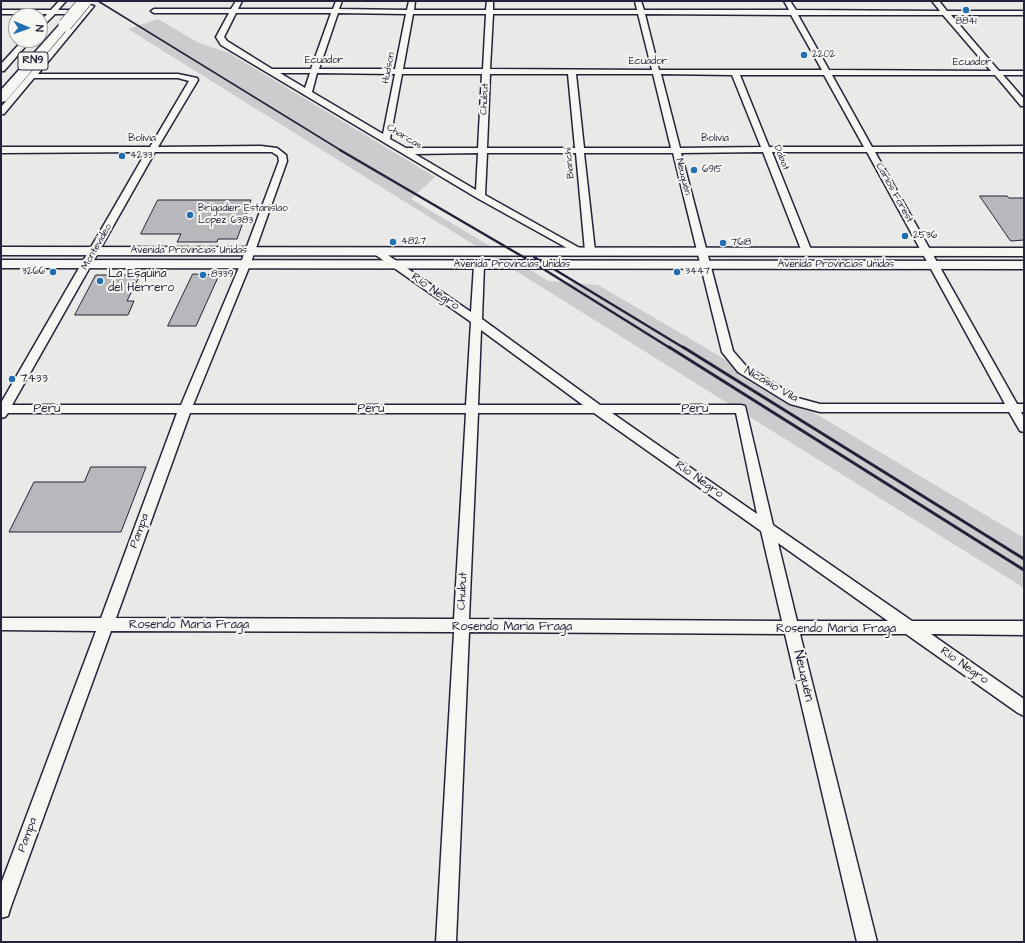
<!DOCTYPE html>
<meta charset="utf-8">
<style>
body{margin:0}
#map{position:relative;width:1025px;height:943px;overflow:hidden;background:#e9e9e7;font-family:"Architects Daughter",sans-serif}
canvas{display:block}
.frame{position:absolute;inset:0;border:2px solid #22223b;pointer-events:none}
.north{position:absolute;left:8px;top:8px;width:40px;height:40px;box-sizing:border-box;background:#f6f6f2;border:1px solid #a1a1a9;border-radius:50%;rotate:92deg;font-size:11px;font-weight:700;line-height:16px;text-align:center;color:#22223b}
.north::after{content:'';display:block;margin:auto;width:14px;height:18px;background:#1f6fb2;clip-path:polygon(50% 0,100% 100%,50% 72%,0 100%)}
</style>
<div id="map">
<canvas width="1025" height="943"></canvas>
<div class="frame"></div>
<div class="north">N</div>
</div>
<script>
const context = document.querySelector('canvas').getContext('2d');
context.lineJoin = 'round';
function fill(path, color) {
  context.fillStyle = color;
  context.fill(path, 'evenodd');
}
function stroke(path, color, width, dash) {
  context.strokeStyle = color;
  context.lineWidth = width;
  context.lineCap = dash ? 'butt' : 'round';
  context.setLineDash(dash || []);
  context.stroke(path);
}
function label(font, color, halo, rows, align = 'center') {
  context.font = font + ' "Architects Daughter",sans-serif';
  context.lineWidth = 4;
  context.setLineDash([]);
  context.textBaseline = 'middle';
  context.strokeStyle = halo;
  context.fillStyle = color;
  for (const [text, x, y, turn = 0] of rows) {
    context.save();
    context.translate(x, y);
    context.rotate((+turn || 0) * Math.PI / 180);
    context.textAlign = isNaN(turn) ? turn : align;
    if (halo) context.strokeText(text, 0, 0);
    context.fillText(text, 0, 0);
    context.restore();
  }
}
fill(new Path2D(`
 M158 19 199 43 229 53 435 177 411 199 549 281 598 285 689 338 1024 538V588L128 29Z`), '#ccccce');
const building = new Path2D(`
 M980 196H1007L1009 198H1024V240L1011 241Z
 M158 200H251L237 239H218L217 242H177L181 234H141Z
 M193 274 219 275 196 326H168Z
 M96 275H140L127 301H134L128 315H75Z
 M91 467H146L121 532H9L34 482H84Z`);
fill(building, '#b8b8bc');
stroke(building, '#22223b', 1);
const street = new Path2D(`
 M59 1H66L58 10H84L89 5 94 6 38 74H178L197 78 198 80 158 147 261 146 277 148 286 155 287 161 250 265 193 405H466L471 322 370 251 371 249H379L471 312 474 265 475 263H483L484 265 482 319 600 405H741L745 406 773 525 912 621H1024V635L931 634 1024 699V716L1018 713 906 634H800L877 942H857L785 634 469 632 456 942H436L454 632 111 631 10 909 8 916 1 918V884L96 631 1 630V618H101L177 413H8L5 417 1 418V403L146 152 1 153V147H150L189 81 178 78H34L4 114H1V107L81 14H55L42 27 40 28V22L47 14H1V10H51ZM155 152H272L278 156 279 161 240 265 181 405H12ZM481 330 583 405H478ZM190 413H466L454 619 116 618ZM478 413H594L761 531 782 621 469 619ZM612 413H736L757 514ZM778 543 888 621H797Z
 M236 1H242L238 9H333L336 1H342L339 9 407 10 409 1H415L414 10H486L487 1H493V10H637L635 1H641L644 10H789L784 1H790L796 10 940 11 932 1H939L947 11H1024V15H951L999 71H1024V75H1003L1024 99V106H1021L995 75H832L872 147 1024 146V152H875L1017 404H1024V412H1021L1024 417V432L1020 431 1009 412H820L790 404 738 372 722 352 673 153H584L595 251 590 254 585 251 580 254 576 253 477 198 221 45 216 37 229 13H154L151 11 154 9H231ZM236 13H331L311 69H272L227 41 224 37ZM338 13 406 14 395 69H319ZM413 14H486L483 69H403ZM493 14H638L652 70 490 69ZM645 14 791 15 822 70H659ZM798 15H943L991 71 829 70ZM280 73H310L305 88ZM317 73 395 74 383 134 312 92ZM402 74H482L478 148H406L390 139ZM490 74H568L575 148H487ZM576 74H653L671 148H584ZM661 74 732 75 761 147 680 148ZM740 75H824L864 147H769ZM763 152 802 252 807 255 812 252 772 152H867L1005 404H820L798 398 746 366 733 351 681 153ZM478 153 476 190 415 154ZM487 153H576L585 251 485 195Z
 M23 40H31L4 71H1V64Z`);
const secondary = new Path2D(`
 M1 247 1024 248V256L1 255Z
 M1 260 1024 261V269L1 268Z`);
const highway = new Path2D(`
 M65 21 69 23 71 25 69 27 6 101 1 102V90L61 23Z`);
stroke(street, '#22223b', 3);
stroke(secondary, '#22223b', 3);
stroke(highway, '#22223b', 3);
fill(street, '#f6f6f2');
fill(secondary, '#f6f6f2');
fill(highway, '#f6f6f2');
stroke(new Path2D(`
 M98 1 342 151`), '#22223b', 1.5);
stroke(new Path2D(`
 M340 150 537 265 670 348
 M534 257 684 348`), '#22223b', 2.5);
stroke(new Path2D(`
 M669 347 1024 570
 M683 347 1024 559`), '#22223b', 3);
const highwayBridge = new Path2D(`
 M65 25 85 1`);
stroke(highwayBridge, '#22223b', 14, []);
stroke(highwayBridge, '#f6f6f2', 13);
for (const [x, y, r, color] of [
 [966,10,4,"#1f6fb2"],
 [804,55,4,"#1f6fb2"],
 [122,156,4,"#1f6fb2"],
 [694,170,4,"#1f6fb2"],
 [190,215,4,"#1f6fb2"],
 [905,236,4,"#1f6fb2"],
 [393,242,4,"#1f6fb2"],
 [723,243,4,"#1f6fb2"],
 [53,272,4,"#1f6fb2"],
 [677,272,4,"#1f6fb2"],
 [203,275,4,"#1f6fb2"],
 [100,281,4,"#1f6fb2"],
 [12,379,4,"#1f6fb2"]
]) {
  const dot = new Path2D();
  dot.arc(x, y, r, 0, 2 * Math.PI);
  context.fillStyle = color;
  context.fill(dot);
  stroke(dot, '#f6f6f2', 1.5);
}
label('10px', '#22223b', '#f6f6f2', [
 ["8841",966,22,"center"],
 ["2202",812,55],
 ["4233",130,156],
 ["6915",702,170],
 ["Brigadier Estanislao",198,209],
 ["Lopez 6383",198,221],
 ["2536",913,236],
 ["4827",401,242],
 ["7618",731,243],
 ["3266",45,272,"right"],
 ["3447",685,272],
 ["8339",211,275]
], 'left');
label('10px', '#22223b', '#f6f6f2', [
 ["Ecuador",324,61],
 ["Ecuador",648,62],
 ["Ecuador",972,63],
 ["Hudson",389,68,-79],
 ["Chubut",485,99,-87],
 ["Charcas",404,137,31],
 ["Bolivia",142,139],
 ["Bolivia",715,139],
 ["Dabat",781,158,68],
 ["Bianchi",570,163,-95],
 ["Neuquén",683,177,76],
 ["Carlos Forest",894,193,61],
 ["Montevideo",97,247,-60],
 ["Avenida Provincias Unidas",189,251],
 ["Avenida Provincias Unidas",512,265],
 ["Avenida Provincias Unidas",836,265]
]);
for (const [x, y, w] of [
 [33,61,30]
]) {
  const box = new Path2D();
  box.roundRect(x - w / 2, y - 9, w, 18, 3);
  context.fillStyle = '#f6f6f2';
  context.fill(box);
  stroke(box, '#22223b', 1);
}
label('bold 11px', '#22223b', null, [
 ["RN9",33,61]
]);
label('12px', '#22223b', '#f6f6f2', [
 ["La Esquina",108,274],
 ["del Herrero",108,288],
 ["7433",20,379]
], 'left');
label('12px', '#22223b', '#f6f6f2', [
 ["Río Negro",435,292,35],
 ["Nicasio Vila",771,385,30],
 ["Perú",47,409],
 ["Perú",371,409],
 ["Perú",695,409],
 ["Río Negro",699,480,35],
 ["Pampa",140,531,-70],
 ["Chubut",463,591,-87],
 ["Rosendo María Fraga",189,625],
 ["Rosendo María Fraga",512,627],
 ["Rosendo María Fraga",836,629],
 ["Río Negro",964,666,35],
 ["Pampa",28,835,-70]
]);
label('14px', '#22223b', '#f6f6f2', [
 ["Neuquén",803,676,77]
]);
</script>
